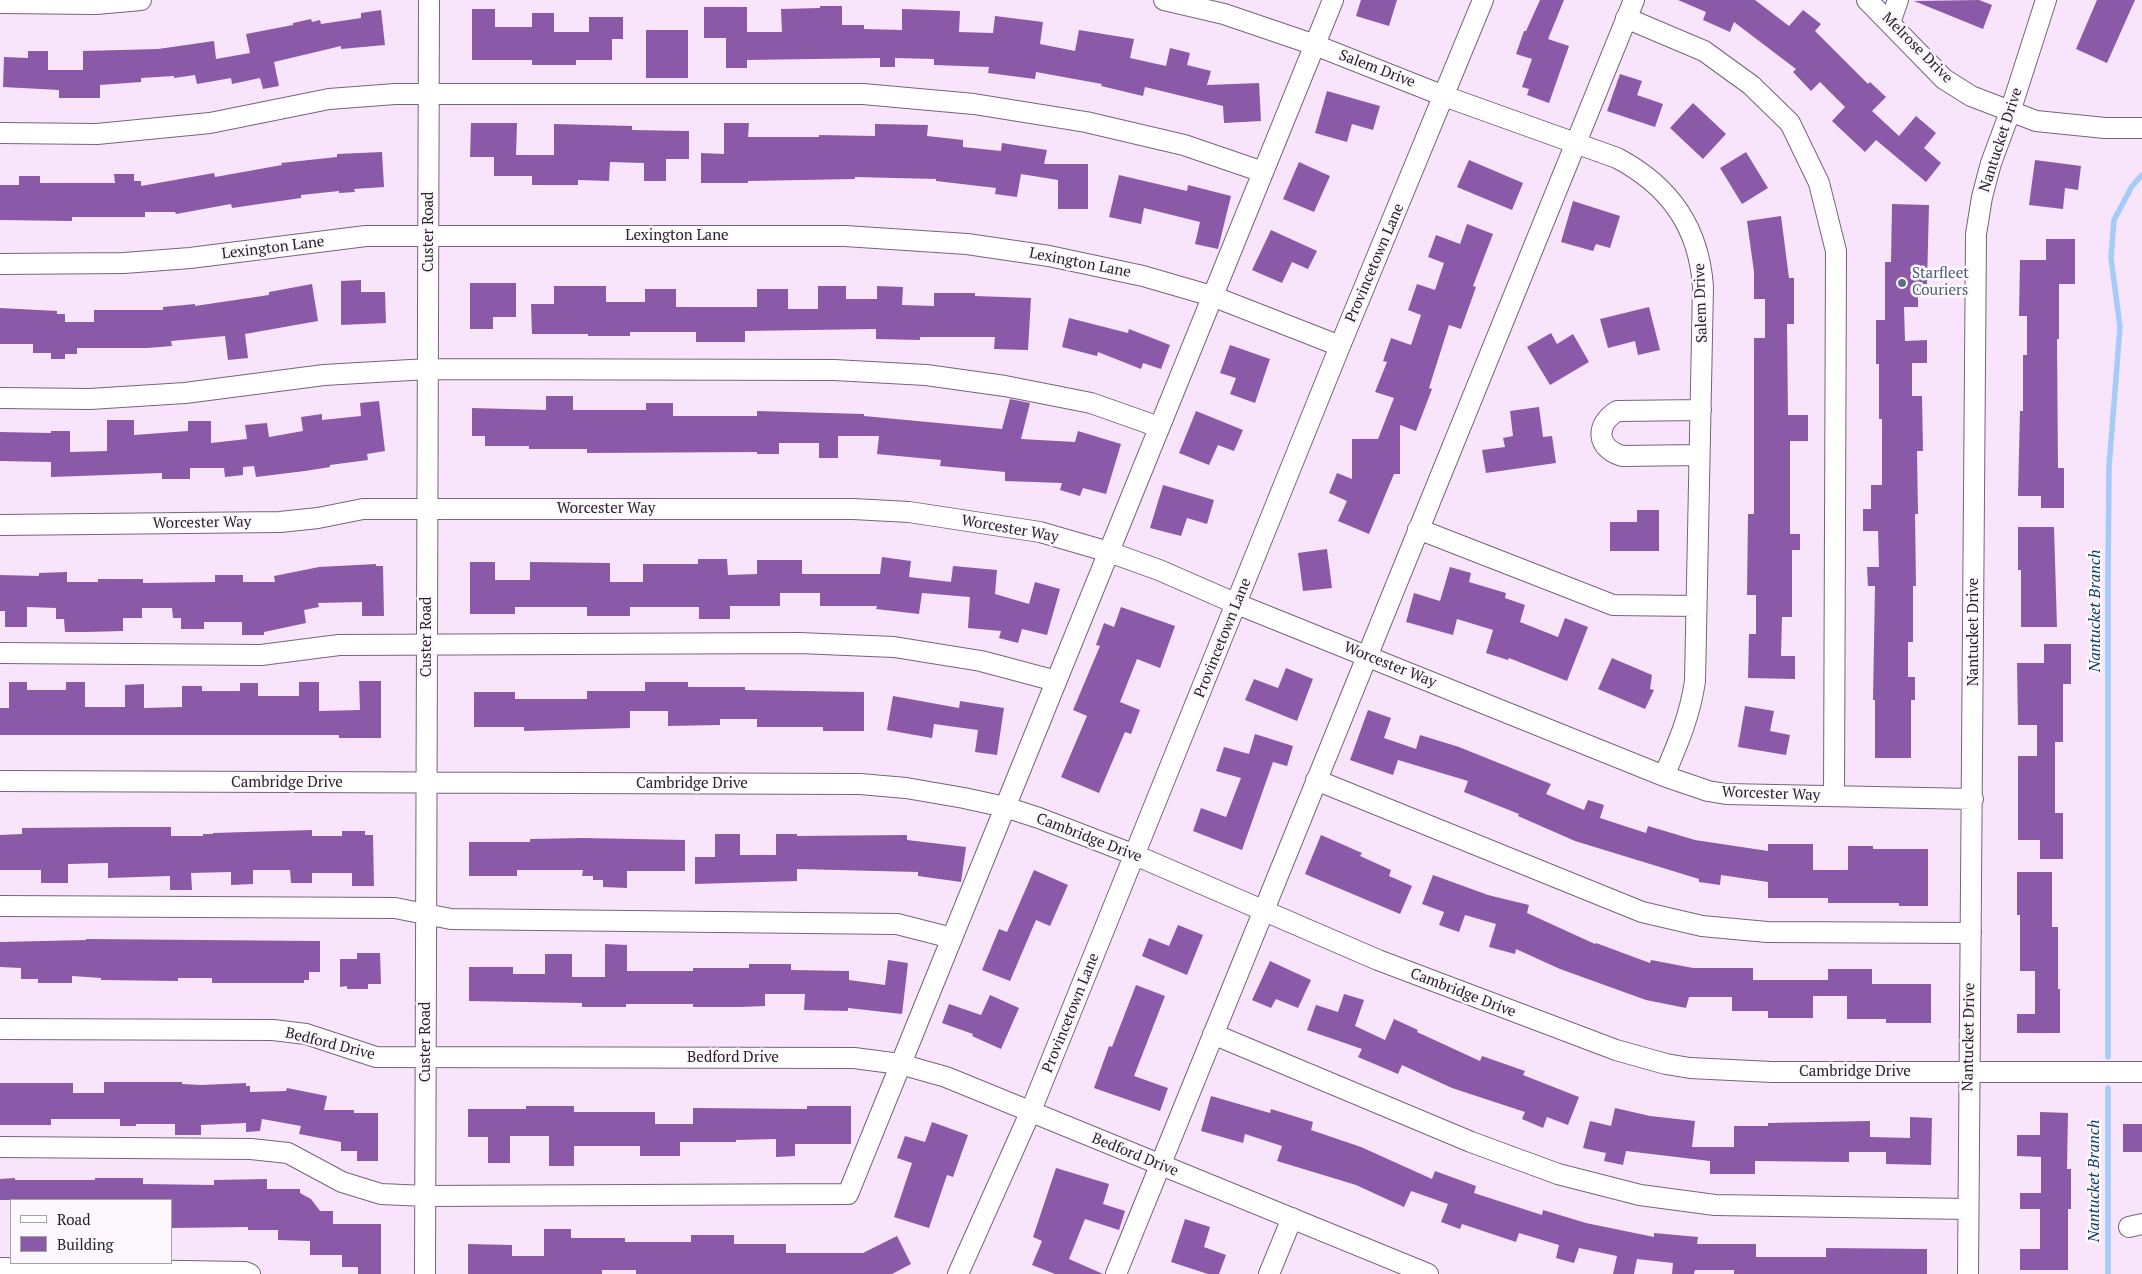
<!DOCTYPE html>
<style>
body{margin:0}
#map{position:relative;width:2142px;height:1274px;overflow:hidden;background:#f8e5fc;font-family:"PT Serif",serif}
canvas{display:block}
.legend{position:absolute;left:10px;top:1199px;width:162px;height:65px;box-sizing:border-box;background:#fdf8fd;border:1px solid #a8a2a9;margin:0;padding:6px 9px;list-style:none;font-size:15px;color:#29202a}
.legend li{display:flex;align-items:center;gap:10px;height:25px}
.legend b{width:25px;border:1px solid #a8a2a9}
</style>
<div id="map">
<canvas width="2142" height="1274"></canvas>
<ul class="legend">
<li><b style="height:6px;background:#fff"></b>Road</li>
<li><b style="height:14px;background:#8a5aa9"></b>Building</li>
</ul>
</div>
<script>
const context = document.querySelector('canvas').getContext('2d');
context.lineJoin = 'round';
function stroke(path, color, width, dash) {
  context.strokeStyle = color;
  context.lineWidth = width;
  context.lineCap = dash ? 'butt' : 'round';
  context.setLineDash(dash || []);
  context.stroke(path);
}
function fill(path, color) {
  context.fillStyle = color;
  context.fill(path, 'evenodd');
}
function label(font, color, halo, rows, align = 'center') {
  context.font = font + ' "PT Serif",serif';
  context.lineWidth = 5;
  context.setLineDash([]);
  context.textBaseline = 'middle';
  context.strokeStyle = halo;
  context.fillStyle = color;
  for (const [text, x, y, turn = 0] of rows) {
    context.save();
    context.translate(x, y);
    context.rotate((+turn || 0) * Math.PI / 180);
    context.textAlign = isNaN(turn) ? turn : align;
    if (halo) context.strokeText(text, 0, 0);
    context.fillText(text, 0, 0);
    context.restore();
  }
}
stroke(new Path2D(`
 M2108 1057V580L2109 467 2120 327 2111 258 2114 220 2132 186 2142 175
 M2108 1088V1274`), '#a5cbf9', 5.5);
fill(new Path2D(`
 M1361 0H1397L1389 26 1356 16Z
 M1540 0H1564L1548 39 1569 46 1549 103 1527 95 1529 89 1522 87 1532 59 1516 54 1524 31H1526Z
 M1678 0H1755L1789 26 1803 10 1821 24 1815 31 1868 84 1870 82 1886 97 1872 111 1899 136 1916 116 1936 133 1924 148 1941 163 1926 182 1876 140 1865 152 1832 121 1845 107 1820 82 1811 91 1793 72 1796 69 1734 22 1730 32 1703 20 1706 12Z
 M1979 0 1992 5 1983 29 1914 1Z
 M2097 0H2135L2107 63 2076 49Z
 M820 6H842V25H864V29L902 30V9L960 11 959 32 993 33 995 16 1043 22 1040 44 1075 51 1079 30 1134 39 1130 58 1166 66 1170 48 1190 53 1187 65 1211 71 1207 85 1259 83 1261 121 1224 123 1223 106 1145 87 1143 96 1101 86 1102 84 1036 72 1035 79 988 73 989 67 934 65V59L895 58V67H880V58L747 60V68H726V38H704V7H747V32H782L781 9 820 8Z
 M472 9H495V27H532V13H554V32H589V17H623V39H612V60H576V65H532V60H472Z
 M381 10 385 45 341 49V46L274 62 279 86 263 89 260 78 232 84 231 78 197 84 195 75 174 78V76L141 78V82L100 85V98H59V90L3 87 4 57 28 58V51H48V70H83V51L158 49 214 41 216 59 250 53 246 34 293 25V23L311 19 312 22 320 20 321 24 361 18V13Z
 M646 30H688V78H646Z
 M1620 74 1642 81 1637 95 1663 104 1655 127 1607 111Z
 M1327 91 1380 106 1373 130 1352 124 1347 142 1315 133Z
 M1693 103 1726 134 1703 159 1670 128Z
 M471 123H517L516 155H554V124L632 126V130L689 131V159H666V181H644V163L610 162 609 181 578 180V185H532V176H494V157H470Z
 M724 123H749L748 137H819V135L875 136V124L928 125 927 136 963 140V147L1001 151 1002 143 1047 150 1044 164H1088V209H1058V180L1021 174 1017 197 995 194 996 188 936 181V179L855 177V179L748 181V183H701V153L724 154Z
 M382 152 384 187 354 189 355 192 339 193V191L301 195V198L232 208 231 204 176 214 175 212H145V217H72V221L0 220V185H19V176H40V183H115L114 174H134V181H141V186L214 173 215 177 282 165 281 163 337 157V154Z
 M1746 152 1768 188 1742 204 1720 168Z
 M1469 160 1523 183 1512 210 1457 187Z
 M2035 160 2081 166 2078 190 2065 188 2063 209 2029 205Z
 M1299 162 1330 176 1314 212 1283 199Z
 M1119 175 1187 191 1188 185 1231 196 1218 249 1195 244 1200 222 1144 208 1141 224 1109 217Z
 M1573 201 1620 216 1610 248 1596 244 1593 251 1561 242Z
 M1892 204 1929 205 1927 284H1918V307H1904L1905 341 1927 340V363H1912V396H1922L1923 451H1917L1918 514H1915L1916 586H1913V642H1908V677H1915V700H1911V758H1875V700H1873L1875 586H1868L1867 567H1879L1878 531H1863V509H1871V485H1882V419H1879V364H1876V320H1885V262H1891Z
 M1781 216 1789 278H1794V324H1787L1788 415H1808V441H1790V534H1800V550H1792V617H1782L1781 656H1795V679L1748 678 1749 634H1756V595H1747L1748 514H1754V338H1765V299H1754V272L1747 221Z
 M1467 224 1493 234 1473 286 1476 287 1461 329 1449 325 1429 388 1432 389 1416 431 1400 425V474H1394L1369 534 1338 521 1347 501 1329 493 1337 473 1352 479V439H1378L1394 398 1375 392 1387 362 1383 361 1391 338 1411 345 1421 315 1408 310 1417 284 1435 290 1444 263 1428 257 1436 235 1460 244Z
 M1271 230 1317 251 1308 269 1292 262 1282 283 1252 270Z
 M2046 239H2075V284H2059V339H2057L2058 468H2064V508H2041V496H2018L2020 411H2023V355H2027V316H2019L2020 260H2046Z
 M361 280V292H385L386 323 341 325V281Z
 M470 283H516V317H493V329H470Z
 M312 284 318 321 245 334 248 358 228 360 225 336 171 341 172 346 147 348H77V354H65V359H51V353H33V344H0V308L57 311V314H65V322H94V310H163V307L195 304V306L269 295V292Z
 M554 286H606V302H645V289H676V307H757V289H788V309H818V286H846V299H877V286L903 287 902 305 934 306V293H975V296L1031 298 1028 350 994 349 995 337H920V340L876 339V329L745 331V342H696V332H630V336H588V334H532L531 304H554Z
 M1649 307 1660 350 1638 355 1635 341 1608 348 1600 319Z
 M1069 318 1128 333 1129 329 1170 345 1161 369 1143 363 1141 369 1098 352 1097 356 1062 347Z
 M1551 333 1557 344 1573 334 1589 362 1550 385 1527 347Z
 M1230 345 1270 359 1255 403 1230 394 1236 378 1220 373Z
 M546 396H573V410H646V403H673V416H757V411L864 414V416L1002 429 1010 399 1030 403 1021 439 1075 442 1078 431 1121 444 1106 494 1083 488 1080 496 1060 490 1062 483 1005 481V472L940 466 941 460 877 454 879 436H838V458H819V443H779V454H757V452L587 453V449H529V446H485V436H472V408L546 410Z
 M379 401 385 451 367 454 368 460 330 465V467L305 471 256 477 254 466 243 467V475L225 477 224 468H190V479H162V473L51 477V462L0 461V432L51 433V431H70V452L107 451V420H134V435L188 431V421H211V443L247 439 245 425 267 423 269 437 303 431 301 417 322 414V420L361 416 360 403Z
 M1539 407 1543 437 1552 436 1556 463 1486 473 1482 450 1505 447 1503 438 1513 436 1510 411Z
 M1196 411 1243 430 1234 451 1218 445 1209 465 1179 453Z
 M1163 485 1214 500 1207 524 1187 518 1181 536 1150 528Z
 M1637 510H1659V551H1610V522H1637Z
 M2018 527H2054L2057 627H2021V570H2018Z
 M1327 549 1332 588 1303 591 1298 553Z
 M882 557 911 561 909 577 951 582 953 566 997 570 995 594 1029 604 1035 582 1060 589 1047 635 1022 629 1018 643 999 638 1001 631 968 628 970 597 922 593 919 614 876 609 877 606H820V593H780V606H730V619H699V607H630V616H587V607H515V614H470V562H495V580H530V562L610 563V582H643V564H698V559H727L728 575 757 574V560H802V574H880Z
 M376 564V566H383L384 616H362V602L318 603 319 607 304 610 306 623 264 632V635H242V622H204V629H181V618H173L172 608H142V618H123V631L86 632H65L64 619H56V608L27 607V627H5V611H0V575L39 576V573L67 572V582H98V579H143V583L215 582V575H243V582H275L274 576 319 567Z
 M1450 567 1471 573 1469 582 1506 593 1505 598 1525 605 1520 622 1558 637 1565 618 1588 627 1567 681 1509 658 1508 660 1486 653 1493 630 1457 619 1453 635 1406 622 1414 593 1440 601Z
 M1121 607 1175 626 1160 668 1137 659 1120 702 1140 710 1131 734 1125 732 1099 793 1061 777 1087 716 1073 710 1100 646 1096 645 1104 623 1114 627Z
 M2044 644H2071V684H2063V742H2055V813H2063V859H2040V840H2018V756H2037V725H2018L2017 663H2044Z
 M1612 658 1652 675 1650 689 1654 690 1645 709 1598 689Z
 M1286 668 1313 679 1297 721 1245 700 1254 679 1278 688Z
 M359 681H381V738H339V735H0V708H9V682H27V690H66V682H85V707H125V685L144 684V708L182 707V686H202V691H240V683H258V696H299V682H319V711L360 710Z
 M645 682H688V687H745V690L864 692V731H823V727H757V719H720V725L668 726V711H630V728L524 731V727H474V692H515V699H587V691H645Z
 M893 696 959 708 960 701 1004 708 997 755 975 752 978 730 934 724 932 738 887 730Z
 M1745 706 1774 711 1770 731 1790 735 1786 755 1738 747Z
 M1368 710 1391 718 1384 738 1416 749 1420 735 1459 747 1551 784 1546 794 1584 810 1588 800 1604 805 1600 818 1646 833 1648 826 1695 840 1768 851V844H1813V870H1848V846H1873V849H1928V906H1899V903H1828V898H1768V882L1721 875 1720 885 1699 882V879L1575 841 1518 816 1519 814 1464 792 1468 781 1398 760 1393 775 1350 760Z
 M1255 734 1293 746 1287 766 1273 762 1242 850 1193 831 1201 808 1226 817 1241 778 1216 771 1224 747 1249 754Z
 M129 827H171V836H203V834H213V833L312 830V836H342V831H365V835H373L374 886H352V873H312V883H291L290 870H253V884L231 885V872L191 873 192 890H170V876L108 878V863L68 864V883H41V870H0V835L22 834V828Z
 M715 834H740V855H776V834H797V836L907 835V840L966 847 961 882 918 876V872L797 869V881L695 884V857H715Z
 M1321 835 1362 853 1360 856 1391 870 1389 876 1412 886 1400 914 1305 874Z
 M583 838 685 840V871H627V888L603 887V880H593V876H582L583 870H517V876H469V842H530V839Z
 M1034 870 1068 885 1050 926 1036 920 1010 981 982 970 999 929 1007 932Z
 M2017 872H2052V927H2058V989H2060V1033H2017V1014H2035V971H2020V915H2017Z
 M1433 875 1488 895 1529 905 1527 913 1595 944 1596 943 1650 963 1651 960 1693 968H1753V980H1828V969H1872V984H1931V1023H1886V1019H1847V996H1813V1018H1768V1011H1732V997H1689L1686 1008 1646 1000 1560 969 1516 949 1515 954 1489 947 1496 924 1465 915 1459 932 1439 925 1444 912 1422 904Z
 M1178 925 1203 935 1187 975 1142 956 1149 938 1169 946Z
 M86 939 320 941V972H309V980H304V983H212V978H178V981L101 980V978L72 976V983H38V979H21V968L0 967V942L86 940Z
 M605 944 627 945V971H693V968H749V964H791V970L849 971V980L885 985 888 960 908 963 902 1014 848 1008V1011L804 1010 805 994H765V1006L740 1007H693V1004H626V1007H582V1003L469 1001V967H513V974H545V954H572V977H605Z
 M357 953H380L381 984H368V989H347V986L340 987V959H357Z
 M1270 961 1311 980 1298 1008 1276 999 1271 1008 1252 1000Z
 M1136 985 1165 996 1134 1076 1168 1088 1160 1111 1094 1088 1109 1046 1112 1047Z
 M1344 994 1364 1000 1355 1026 1385 1040 1394 1019 1418 1030 1417 1032 1480 1061 1482 1056 1525 1071 1523 1075 1579 1097 1568 1125 1547 1117 1543 1128 1522 1119 1525 1112 1452 1088 1402 1065 1398 1074 1358 1057 1362 1049 1307 1030 1316 1005 1338 1012Z
 M990 995 1019 1008 1001 1049 972 1036 973 1034 942 1023 949 1004 981 1015Z
 M104 1082H182V1084L201 1085 246 1083V1086H250V1092L286 1091 287 1088 327 1096 324 1110H354V1113H378V1161H357V1151H341V1142L299 1134 301 1126 262 1119 260 1131 246 1132V1123L201 1125V1135H175V1124H136V1126H120V1119H51V1125H0V1083H73V1093H104Z
 M1211 1096 1270 1113 1271 1109 1313 1122 1311 1130 1361 1147 1432 1179 1435 1171 1476 1186 1474 1193 1542 1215 1543 1210 1586 1223 1654 1237V1233L1698 1237 1697 1244H1756V1257H1826V1248L1927 1249V1274H1734V1270H1695L1694 1274H1672L1673 1263 1637 1259 1634 1274H1613L1617 1256 1579 1248 1574 1263 1556 1258 1559 1245 1519 1233 1516 1242 1462 1224 1460 1229 1441 1222 1448 1204 1411 1191 1404 1207 1356 1185 1277 1161 1282 1146 1245 1134 1243 1143 1201 1131Z
 M526 1106H574V1112H655V1124H693V1108L807 1109V1106H851V1144H795V1156L776 1157V1139L736 1140V1142H680V1156H640V1146H574V1166H549V1136H510V1163H488V1137H468V1109H526Z
 M1615 1108 1650 1116 1695 1121 1692 1147H1734V1126H1768V1123L1870 1121V1137L1910 1138V1117L1932 1118 1931 1165 1886 1164V1152H1849V1162L1755 1161V1174H1710V1161L1626 1151 1623 1165 1604 1161 1606 1153 1583 1148 1590 1121 1611 1126Z
 M2040 1112 2068 1113 2067 1169H2071V1209H2068V1270H2020V1249H2040V1209H2020V1193H2041V1157L2017 1156V1135H2040Z
 M932 1122 968 1135 953 1177 947 1175 929 1228 894 1217 912 1163 897 1158 905 1136 925 1142Z
 M2123 1124H2142V1152H2123Z
 M1056 1168 1109 1184 1103 1204 1125 1211 1119 1230 1085 1219 1069 1259 1103 1274H1055L1032 1265 1042 1241 1033 1237Z
 M15 1178V1180H95V1178H143V1184L214 1185V1180L267 1179V1189H300V1193L311 1199 320 1211H333V1224H381V1274H358V1267H342V1255H310V1241L278 1240V1230H248V1227L171 1228V1200H0V1179Z
 M1185 1219 1210 1227 1204 1247 1226 1255 1219 1274H1208L1171 1262Z
 M544 1229H571V1238H625V1242H691V1235H734V1244H786V1253H863L897 1236 911 1264 892 1274H636V1270H602V1274H468V1244L512 1245V1256H544Z`), '#8a5aa9');
const minor = new Path2D(`
 M1164 0 1224 14 1315 45 1444 96 1617 158C1670 186 1699 227 1703 287L1695 681C1690 716 1678 743 1664 776
 M1867 0 1944 79 1971 96 2036 121 2105 128H2142
 M0 3 96 4 141 0
 M1626 18 1704 51 1751 85 1790 123 1819 183 1836 251 1834 796
 M1890 23 1898 0
 M0 133 97 134 210 123 329 99 395 94H863L974 104 1086 122 1184 145 1263 172
 M0 264 124 263 190 258 366 236H845L967 244 1049 256 1143 276 1212 296 1340 346
 M0 398 90 399 185 393 324 375 428 369 834 370 926 375 1005 386 1091 403 1159 427
 M1699 455 1622 456C1596 448 1595 425 1617 411L1701 410
 M0 525 280 522 318 518 363 509H853L909 512 1040 532 1109 552 1159 570 1237 604 1664 776 1708 791 1726 794 1973 799
 M1418 529 1613 605 1696 606
 M0 653 261 655 339 645 799 643 894 647 981 661 1056 681
 M1316 780 1642 912 1702 926 1767 932 1971 933
 M0 781 860 784 906 788 964 798 1005 807 1039 818 1135 855 1378 960 1616 1050 1666 1064 1690 1068 1772 1072H2142
 M0 906 395 908 451 919 897 924 952 938
 M0 1029 273 1030 306 1034 376 1057 854 1058 900 1064 946 1077 1428 1274
 M1213 1034 1471 1142 1558 1174 1640 1195 1715 1205 1968 1209
 M0 1147 251 1149 288 1153 342 1182 381 1194 425 1196 848 1194 1333 0
 M2129 1227 2142 1224
 M0 1268 245 1272 250 1274
 M425 1274 429 0
 M958 1274 1030 1113 1340 346 1483 0
 M1116 1274 1634 0
 M1269 1274 1292 1218
 M1968 1274 1976 234 1982 197 1991 163 2010 112 2046 0`);
stroke(minor, '#77637b', 22);
stroke(minor, '#fff', 20);
for (const [x, y, r, color] of [
 [1902,283,5,"#5c6f8a"]
]) {
  const dot = new Path2D();
  dot.arc(x, y, r, 0, 2 * Math.PI);
  context.fillStyle = color;
  context.fill(dot);
  stroke(dot, '#fdf8fd', 2);
}
label('15px', '#29202a', '#fdf8fd', [
 ["Melrose Drive",1917,48,45],
 ["Salem Drive",1377,69,21],
 ["Nantucket Drive",2001,140,-72],
 ["Custer Road",429,232,-90],
 ["Lexington Lane",677,236],
 ["Lexington Lane",273,248,-7],
 ["Lexington Lane",1080,263,11],
 ["Provincetown Lane",1375,263,-67],
 ["Salem Drive",1701,303,-92],
 ["Worcester Way",606,509],
 ["Worcester Way",202,523,-1],
 ["Worcester Way",1010,529,10],
 ["Nantucket Drive",1974,632,-90],
 ["Custer Road",427,637,-90],
 ["Provincetown Lane",1223,638,-68],
 ["Worcester Way",1390,665,22],
 ["Cambridge Drive",287,783],
 ["Cambridge Drive",692,784],
 ["Worcester Way",1771,794,2],
 ["Cambridge Drive",1089,838,21],
 ["Cambridge Drive",1463,993,21],
 ["Provincetown Lane",1071,1013,-68],
 ["Nantucket Drive",1969,1037,-89],
 ["Custer Road",426,1042,-90],
 ["Bedford Drive",330,1044,14],
 ["Bedford Drive",733,1058],
 ["Cambridge Drive",1855,1072],
 ["Bedford Drive",1135,1155,22]
]);
label('15px', '#4e5e75', '#fdf8fd', [
 ["Starfleet",1912,274],
 ["Couriers",1912,291]
], 'left');
label('italic 16px', '#0e3a69', '#fdf8fd', [
 ["Nantucket Branch",2095,611,-90],
 ["Nantucket Branch",2094,1181,-90]
]);
</script>
